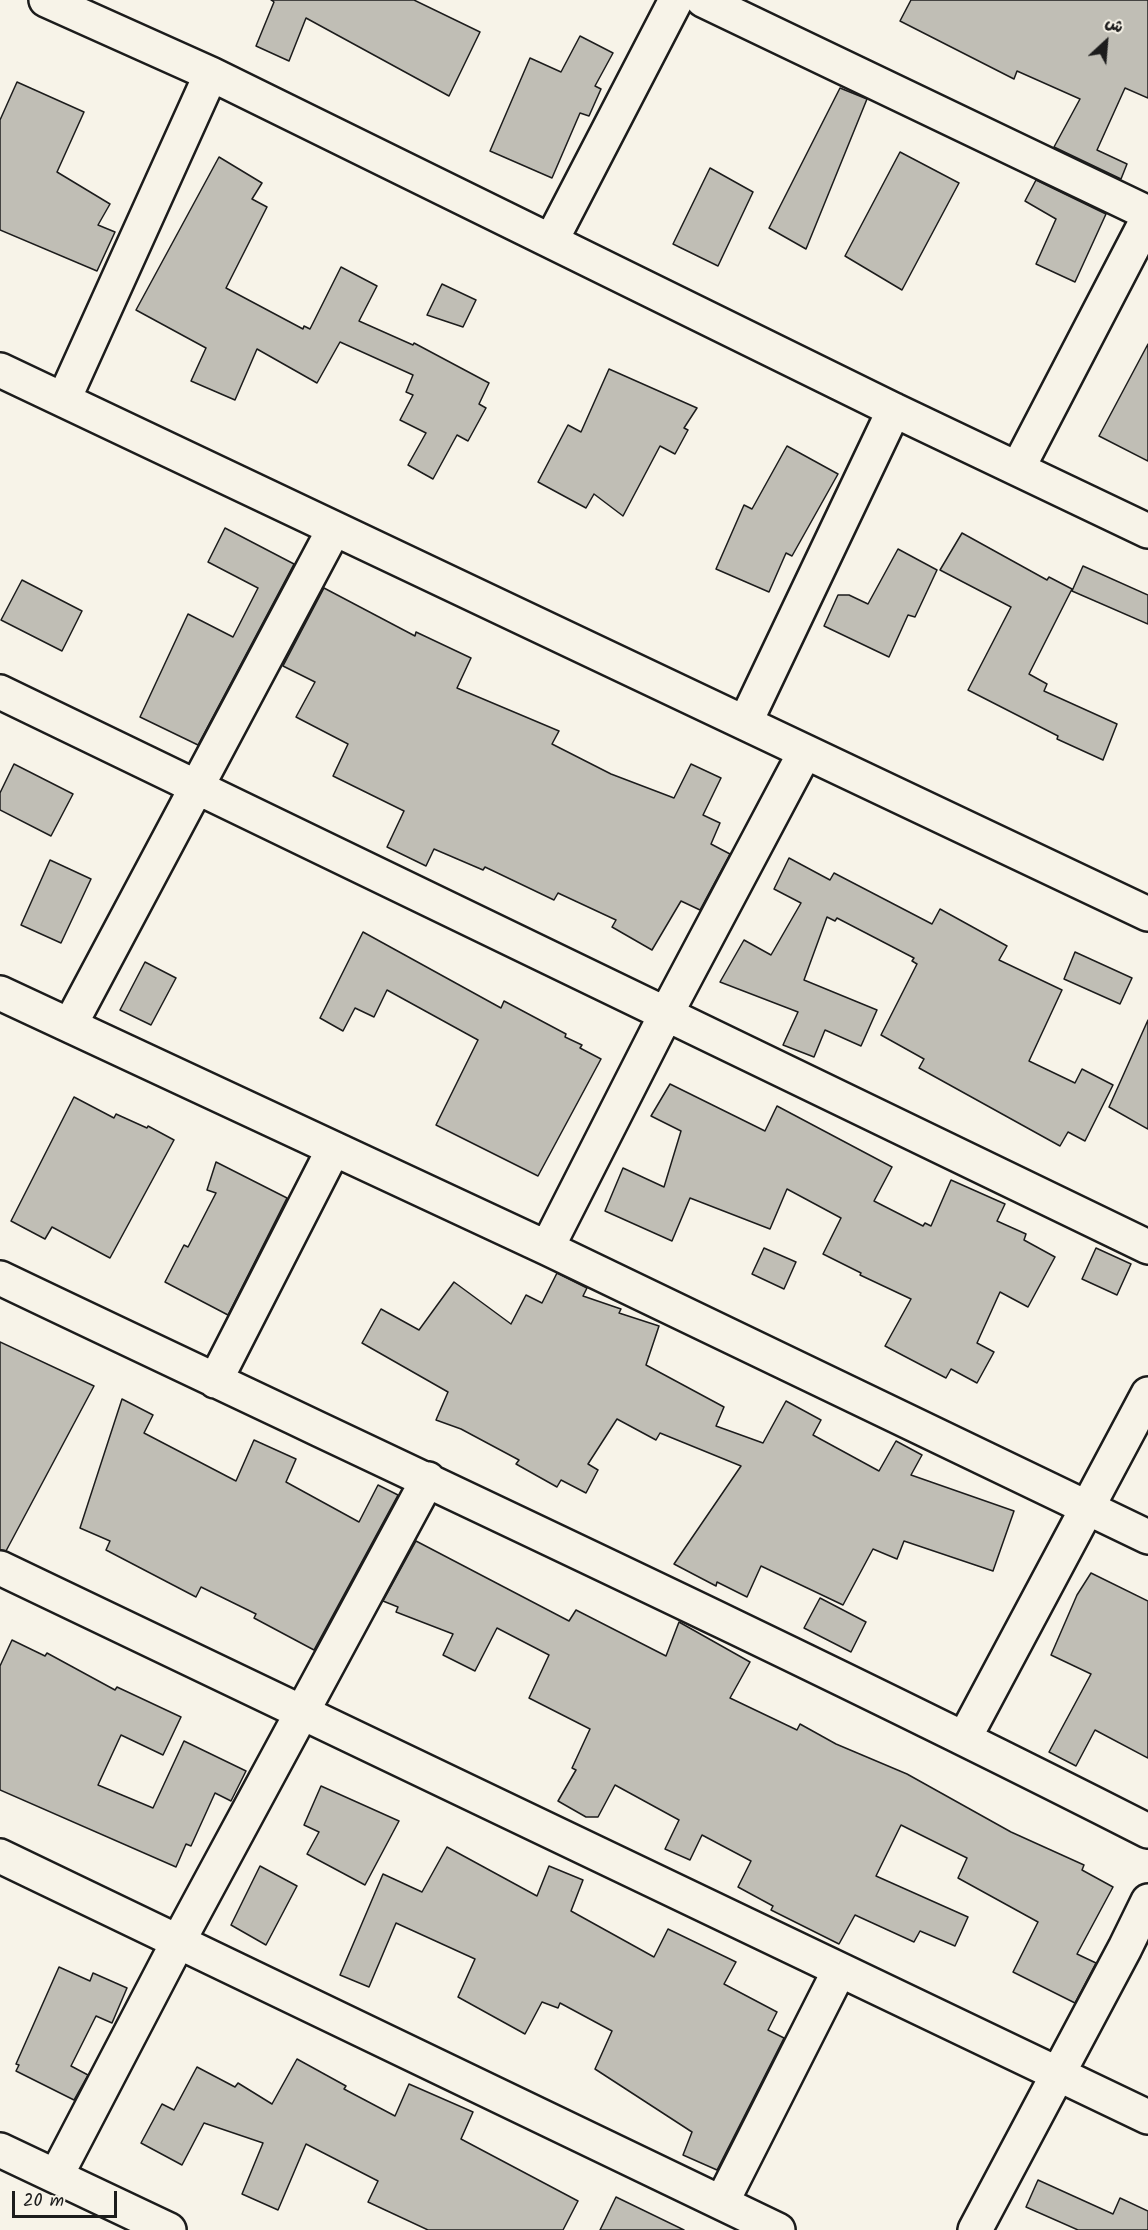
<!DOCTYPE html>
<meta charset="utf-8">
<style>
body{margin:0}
#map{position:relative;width:1148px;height:2230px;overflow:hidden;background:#f7f3e8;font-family:Kalam,"Playpen Sans Arabic",sans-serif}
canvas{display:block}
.north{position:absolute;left:1076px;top:12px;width:60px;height:60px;-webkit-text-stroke:4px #f7f3e8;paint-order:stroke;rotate:26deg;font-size:16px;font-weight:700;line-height:24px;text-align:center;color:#1c1c1c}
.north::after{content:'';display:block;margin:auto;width:21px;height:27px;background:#1c1c1c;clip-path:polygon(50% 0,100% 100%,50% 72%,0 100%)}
.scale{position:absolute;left:12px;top:2191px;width:105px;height:27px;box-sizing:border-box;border:3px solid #1c1c1c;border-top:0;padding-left:8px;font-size:18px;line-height:21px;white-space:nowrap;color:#1c1c1c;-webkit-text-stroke:4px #f7f3e8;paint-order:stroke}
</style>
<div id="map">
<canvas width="1148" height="2230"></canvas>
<div class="north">ش</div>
<div class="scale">20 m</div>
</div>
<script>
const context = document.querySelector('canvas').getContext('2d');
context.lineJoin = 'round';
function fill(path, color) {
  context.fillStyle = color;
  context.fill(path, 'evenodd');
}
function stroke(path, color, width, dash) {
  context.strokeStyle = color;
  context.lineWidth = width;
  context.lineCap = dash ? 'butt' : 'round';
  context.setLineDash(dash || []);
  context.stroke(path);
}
const building = new Path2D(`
 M271 0H414L480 32 449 96 306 18 289 61 256 46 274 2Z
 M911 0H1148V98L1125 88 1097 150 1127 164 1121 179 1054 147 1080 99 1017 71 1014 79 900 21Z
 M580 36 613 53 595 86 601 89 589 116 580 113 552 178 490 151 530 58 561 72Z
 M17 82 84 112 57 172 110 204 98 225 115 232 97 271 0 230V120Z
 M840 88 867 99 806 249 769 228Z
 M900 152 959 183 902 290 845 256Z
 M219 157 262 183 252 199 267 207 226 288 303 329 304 326 310 329 341 267 377 286 359 321 413 345 414 343 489 383 479 404 486 408 468 441 457 435 433 479 408 465 426 433 400 420 413 395 406 392 413 375 340 342 317 383 257 349 235 400 191 381 206 348 136 310Z
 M710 168 753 192 718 266 673 244Z
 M1036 180 1106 214 1075 282 1036 264 1056 219 1025 201Z
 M442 284 476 300 463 327 427 315Z
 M1148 344V461L1099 436Z
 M609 369 697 408 684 428 688 430 675 454 660 446 623 516 594 494 586 508 538 482 568 425 581 432Z
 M787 446 838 474 792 556 786 553 769 592 716 569 744 505 752 509Z
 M225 528 294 564 198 745 140 717 188 614 233 637 258 588 208 562Z
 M962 533 1047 580 1049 577 1072 589 1029 674 1047 684 1044 691 1117 724 1103 760 1057 739 1058 736 968 690 1011 607 940 570Z
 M898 549 937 570 915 617 908 615 889 657 824 626 838 595H849L868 604Z
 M1083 566 1148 595V624L1072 591Z
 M22 580 82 611 62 651 1 620Z
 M324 588 415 636 416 632 471 658 457 688 559 731 552 744 611 774 674 798 691 764 721 778 703 815 720 823 711 844 730 854 700 910 681 901 652 950 612 927 616 920 558 893 554 900 485 867 483 870 434 849 426 866 387 847 404 811 333 776 348 744 296 717 315 682 283 666Z
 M14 764 73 794 51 836 0 810V793Z
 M789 858 830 880 834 873 932 924 940 909 1007 946 999 960 1062 990 1029 1061 1075 1083 1082 1069 1113 1085 1085 1141 1068 1132 1060 1146 919 1068 924 1059 881 1035 917 964 912 961 914 958 837 918 835 921 827 917 804 980 877 1010 861 1046 825 1030 814 1057 783 1045 798 1012 720 982 744 940 771 955 801 903 774 889Z
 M50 860 91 879 61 943 21 925Z
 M363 932 501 1008 504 1001 566 1034 565 1037 582 1045 580 1048 601 1059 538 1176 436 1125 478 1040 387 990 374 1017 355 1008 343 1031 320 1018Z
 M1075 952 1132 978 1120 1004 1064 979Z
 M145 962 176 978 151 1025 120 1010Z
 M1148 1020V1129L1109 1107Z
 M670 1084 765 1131 777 1106 892 1167 874 1201 923 1226 925 1223 931 1226 951 1180 1005 1204 997 1221 1026 1234 1024 1240 1055 1257 1028 1307 1000 1292 977 1343 994 1352 977 1383 951 1369 946 1378 885 1346 911 1299 860 1275 861 1273 823 1254 841 1218 787 1189 770 1229 690 1198 672 1241 605 1211 623 1168 664 1187 681 1131 651 1116Z
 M74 1097 114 1118 116 1114 147 1128 148 1126 174 1140 110 1258 52 1227 45 1239 11 1221Z
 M216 1162 287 1198 228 1315 165 1282 184 1245 188 1247 216 1193 207 1190Z
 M764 1248 796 1262 784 1289 752 1274Z
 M1096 1248 1131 1264 1117 1295 1082 1279Z
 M557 1273 587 1288 583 1296 621 1309 619 1313 659 1326 646 1365 724 1407 716 1426 763 1443 786 1401 821 1420 813 1435 879 1471 896 1441 922 1455 911 1475 1014 1511 993 1571 904 1541 897 1559 873 1549 843 1605 761 1566 747 1597 717 1582 716 1586 674 1564 741 1466 660 1433 656 1440 617 1419 588 1464 598 1470 586 1493 561 1480 557 1487 516 1464 519 1460 461 1429 436 1420 448 1392 362 1343 381 1309 419 1330 454 1282 511 1324 526 1295 542 1303Z
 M0 1342 94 1386 6 1551 0 1550Z
 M122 1399 153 1415 144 1433 236 1481 254 1440 296 1459 286 1482 359 1522 378 1485 398 1495 314 1650 254 1618 256 1614 201 1587 196 1597 106 1550 110 1541 80 1528Z
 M416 1541 569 1621 576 1610 666 1656 679 1622 750 1662 730 1698 797 1730 800 1724 836 1744 907 1774 1011 1832 1084 1865 1082 1870 1113 1887 1077 1954 1096 1963 1075 2003 1013 1972 1038 1922 958 1878 967 1858 901 1825 876 1876 968 1917 955 1946 920 1931 914 1942 855 1915 839 1944 771 1910 773 1906 738 1887 751 1861 702 1835 690 1860 665 1849 679 1820 615 1785 598 1817H586L558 1801 576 1770 572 1768 590 1729 529 1698 549 1655 497 1628 475 1671 443 1655 453 1634 396 1612 398 1607 383 1601Z
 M1091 1573 1148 1601V1758L1095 1730 1076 1766 1049 1752 1091 1674 1051 1655 1077 1595Z
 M820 1598 866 1622 851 1652 804 1628Z
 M12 1640 45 1656 47 1653 115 1690 117 1687 181 1717 163 1755 121 1735 98 1785 153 1808 184 1741 246 1771 231 1801 215 1793 191 1846 186 1844 176 1867 0 1790V1666Z
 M321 1786 399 1821 365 1885 307 1854 319 1832 304 1825Z
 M447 1847 537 1896 549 1866 583 1880 571 1911 654 1957 668 1929 736 1962 724 1984 777 2012 768 2030 784 2038 717 2170 683 2155 692 2132 595 2069 612 2031 560 2003 558 2008 542 2002 525 2034 458 1997 475 1959 396 1923 369 1987 340 1975 383 1874 422 1892Z
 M260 1866 297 1886 266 1945 231 1925Z
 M59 1967 90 1981 93 1973 127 1988 112 2023 96 2016 71 2066 88 2075 74 2100 16 2071 19 2065 16 2064Z
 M297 2059 346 2086 344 2089 395 2116 409 2084 473 2112 461 2139 578 2201 563 2230H428L368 2202 378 2181 306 2144 278 2210 242 2194 263 2143 204 2123 182 2165 141 2143 162 2104 174 2110 197 2067 235 2087 238 2083 272 2104Z
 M1038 2180 1113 2214 1120 2198 1148 2211V2230H1078L1026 2207Z
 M616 2197 684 2230H600Z`);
fill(building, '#c0beb5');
stroke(building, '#1c1c1c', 1.5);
const minor = new Path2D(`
 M46 0 211 74 894 410 1148 531
 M703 0 1148 213
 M551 241 676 0
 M0 370 1148 914
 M64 399 211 74
 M1018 468 1148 218
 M0 692 1148 1247
 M745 723 894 410
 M0 993 547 1248 1148 1537
 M70 1025 334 529
 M547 1248 666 1014 805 752
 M0 1278C383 1461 769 1638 1148 1831
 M215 1381 333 1150
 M0 1568 1148 2117
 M965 1737 1148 1394
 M0 1856 778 2230
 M0 2150 169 2230
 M56 2176 179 1940 428 1479
 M722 2202 839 1971
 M975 2230 1125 1948 1148 1901`);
stroke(minor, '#1c1c1c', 38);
stroke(minor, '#f7f3e8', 33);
</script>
